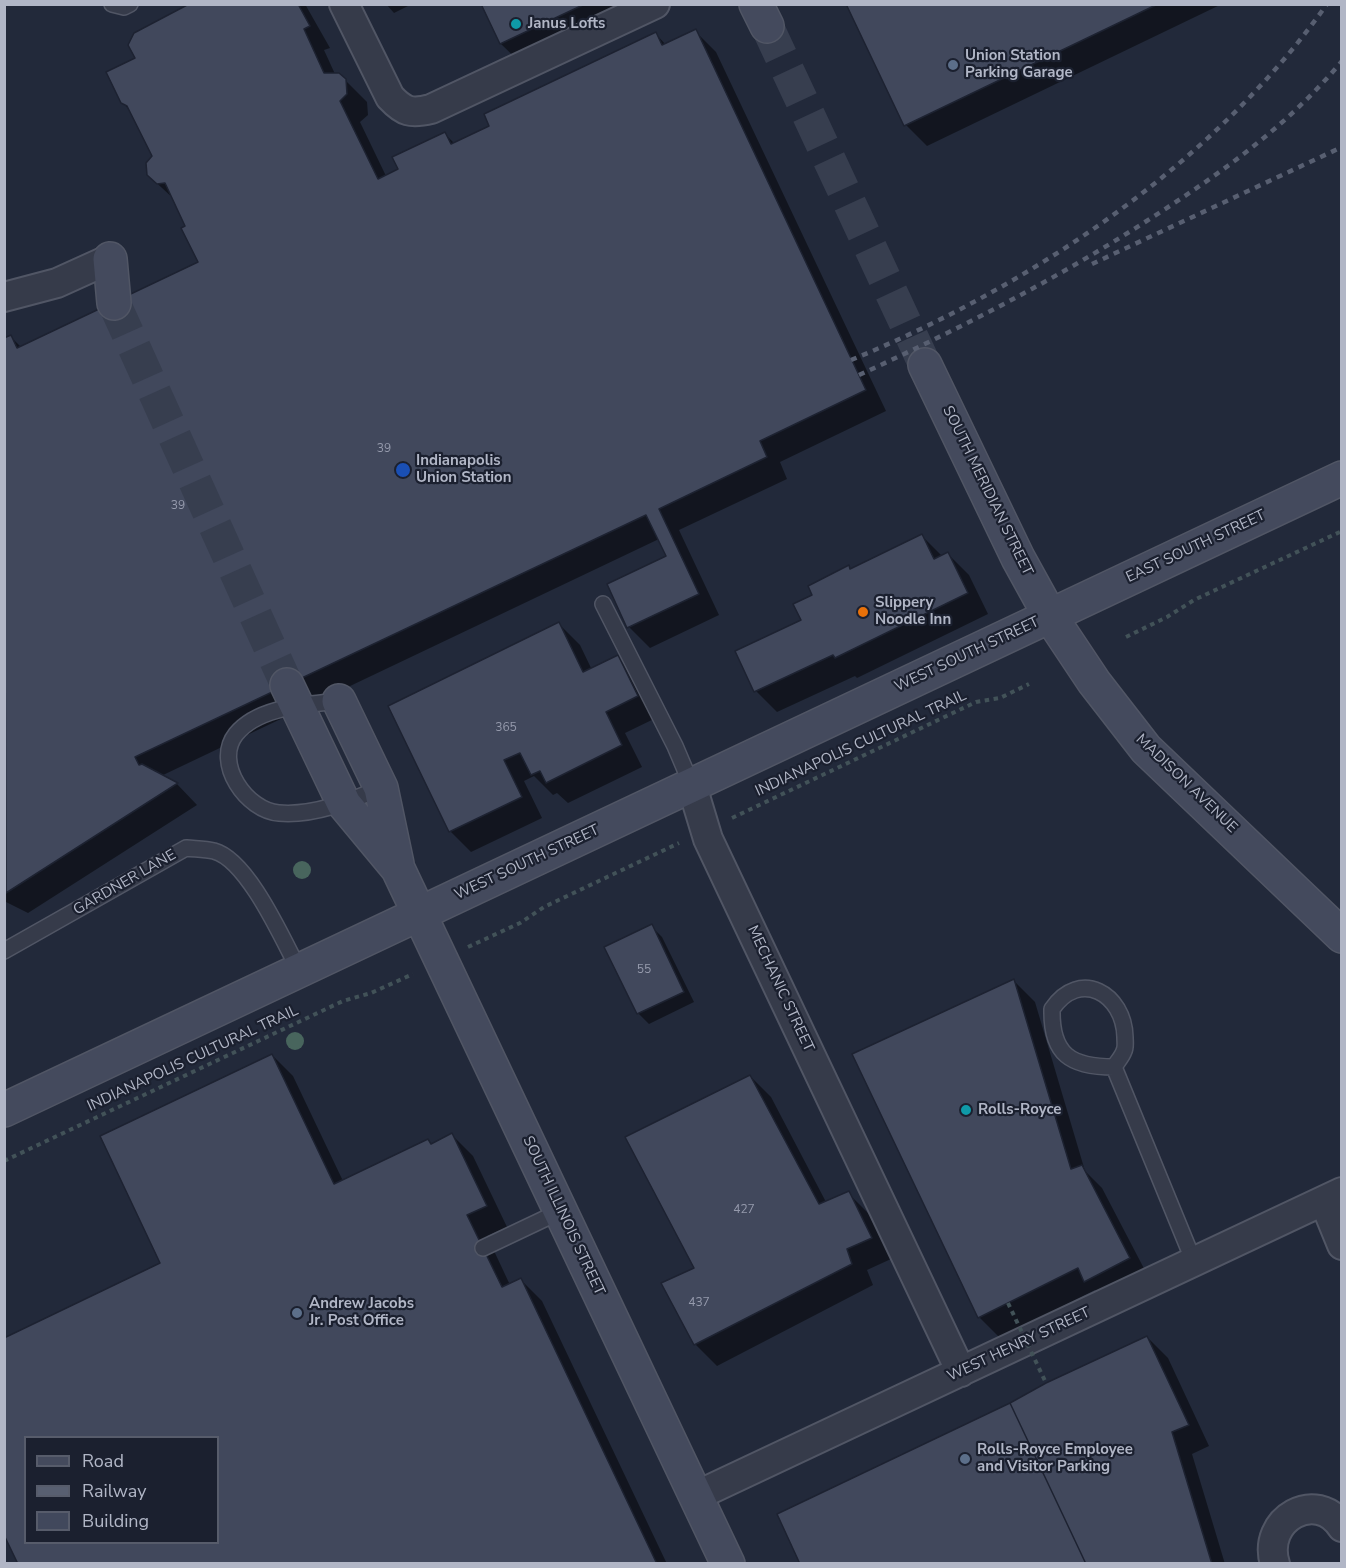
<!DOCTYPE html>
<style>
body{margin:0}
#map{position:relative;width:1346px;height:1568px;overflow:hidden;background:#22293a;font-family:"Nunito Sans",sans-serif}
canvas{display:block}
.frame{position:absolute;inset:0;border:6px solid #b1b6c6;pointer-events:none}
.legend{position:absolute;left:24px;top:1436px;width:195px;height:108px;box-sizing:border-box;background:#1b202f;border:2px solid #575c6b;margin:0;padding:8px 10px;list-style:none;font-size:18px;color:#b1b6c6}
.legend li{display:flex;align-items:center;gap:12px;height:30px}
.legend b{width:30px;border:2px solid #575c6b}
</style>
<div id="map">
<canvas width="1346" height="1568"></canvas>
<div class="frame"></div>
<ul class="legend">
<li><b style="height:8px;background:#444a5d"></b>Road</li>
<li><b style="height:8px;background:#585f71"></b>Railway</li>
<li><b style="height:16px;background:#41485c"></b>Building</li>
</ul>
</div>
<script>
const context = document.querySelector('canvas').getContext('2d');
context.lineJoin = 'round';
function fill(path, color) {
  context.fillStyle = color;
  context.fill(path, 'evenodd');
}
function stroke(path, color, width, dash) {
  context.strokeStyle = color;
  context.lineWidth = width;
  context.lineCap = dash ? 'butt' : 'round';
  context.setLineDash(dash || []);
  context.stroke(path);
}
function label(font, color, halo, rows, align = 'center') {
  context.font = font + ' "Nunito Sans",sans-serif';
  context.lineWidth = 4.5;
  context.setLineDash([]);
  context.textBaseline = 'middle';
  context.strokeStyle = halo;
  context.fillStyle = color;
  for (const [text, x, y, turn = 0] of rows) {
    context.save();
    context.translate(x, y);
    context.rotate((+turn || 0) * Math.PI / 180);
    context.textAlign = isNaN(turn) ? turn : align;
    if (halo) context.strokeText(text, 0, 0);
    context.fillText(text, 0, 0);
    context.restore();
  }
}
fill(new Path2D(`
 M193 4H305L330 48 324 50 335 74 345 80 367 102 368 115 360 122 386 176 399 170 445 134 455 144 491 126 656 34 666 45 695 31 716 52 886 411 780 462 787 479 679 530 719 615 650 648 629 627 668 557 659 539 161 776 177 784 197 805 28 913 4 901V340L11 337 21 347 200 263 175 200 148 175 154 156 132 113 122 102 137 58Z
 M386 4H412L394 13Z
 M483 4H618L608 9 619 33 531 73 501 44Z
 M848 4H1222L927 146 906 125Z
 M922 536 942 556 948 554 969 575 988 614 857 678 855 676 777 712 756 691 803 621 815 596 848 567 851 570Z
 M559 624 580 645 592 670 617 657 638 678 658 717 625 733 642 767 568 803 557 793 553 795 534 776 524 781 542 818 471 852 450 831Z
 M651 926 662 937 694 1002 649 1024 638 1013 606 948Z
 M1014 981 1035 1002 1085 1171 1102 1188 1150 1280 1107 1302 1095 1290 1000 1338 979 1317Z
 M272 1055 293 1076 343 1181 428 1141 432 1145 452 1135 473 1156 507 1227 487 1236 503 1270 510 1285 521 1280 542 1301 667 1564H20L4 1339 162 1264ZM26 1438H218V1542H26Z
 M750 1076 771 1097 826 1202 848 1193 869 1214 891 1259 867 1270 873 1285 717 1366 696 1345 663 1284 696 1268Z
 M1147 1337 1168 1358 1209 1446 1192 1454 1225 1564H802Z`), '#0007');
const building = new Path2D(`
 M189 4H298L310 26 304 29 324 73H339L346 79 347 94 340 101 378 179 398 169 392 157 445 132 451 144 489 126 484 114 656 32 662 45 696 29 866 390 760 441 767 457 659 509 699 594 627 628 607 584 666 556 646 515 135 757 139 765 142 764 178 783 6 893 4 338 11 335 17 348 198 262 181 228 185 226 165 183 157 184 147 175 146 163 152 156 127 106 121 103 106 72 135 58 128 45 134 33Z
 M481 4H585L500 44Z
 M846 4H1158L904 126Z
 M922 534 934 559 948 552 968 593 835 658 833 655 754 692 735 651 801 620 793 604 812 595 808 586 849 565 850 569Z
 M559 622 583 672 618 655 638 696 606 712 622 745 546 783 540 771 531 775 520 753 504 760 522 797 449 832 388 706Z
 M652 924 684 992 637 1014 604 947Z
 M1014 979 1071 1169 1082 1165 1130 1258 1084 1282 1078 1268 978 1318 852 1054Z
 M272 1054 334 1184 428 1139 431 1144 452 1133 487 1206 467 1215 483 1248 502 1287 521 1278 657 1564H18L4 1535V1338L160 1263 100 1136ZM26 1438H218V1542H26Z
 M750 1075 819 1204 849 1191 872 1238 847 1249 852 1264 694 1345 661 1283 694 1268 625 1137Z
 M1147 1336 1189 1425 1172 1432 1212 1564H1086L1010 1403 1046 1383Z
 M1010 1403 1086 1564H800L777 1514Z`);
fill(building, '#41485c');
stroke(building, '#1d2231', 1.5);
stroke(new Path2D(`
 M767 26 925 365
 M114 303 287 685`), '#373e4f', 33, [33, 16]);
const service = new Path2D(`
 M112 4 124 7 130 4
 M603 604 675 746 692 786
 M339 701C307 705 259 706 236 734 213 763 247 811 279 813 314 816 350 801 381 788
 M4 951 186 848C195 849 205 849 214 851 248 860 283 940 299 970
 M1114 1067C1071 1067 1051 1055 1052 1009 1080 968 1124 994 1125 1037 1125 1042 1126 1047 1124 1051 1122 1057 1117 1062 1114 1067L1194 1262
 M483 1248 561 1211`);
const minor = new Path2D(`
 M344 4 390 97C404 112 411 114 431 109L655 4
 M4 297 57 283 110 259
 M692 786 708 839 961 1372
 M1324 1201 1342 1245
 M696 1496 1342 1192
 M1275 1564C1261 1519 1317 1488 1342 1527`);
const secondary = new Path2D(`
 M756 4 767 26
 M110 259 114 303
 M925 365 1018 558 1050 616 1094 682 1146 749 1342 936
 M287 685 344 804 398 869 728 1564
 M339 701 381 788 397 864
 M4 1110 1342 478`);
stroke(service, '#515665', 18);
stroke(minor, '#515665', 32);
stroke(secondary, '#515665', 36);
stroke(new Path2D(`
 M1126 637 1167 617 1194 600 1342 531
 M732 818 976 702 1000 698 1029 684
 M468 947 520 923 544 907 679 843
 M4 1161 343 1001 371 993 413 974`), '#425258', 4, [4.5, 4.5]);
stroke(service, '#363b4a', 15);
stroke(minor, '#363b4a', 28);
stroke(secondary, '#444a5d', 33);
stroke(new Path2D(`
 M1092 264 1342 147
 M851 360C1031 286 1214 164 1327 4
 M859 375C957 330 1053 281 1145 222 1217 176 1286 128 1342 61`), '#585f71', 4.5, [6, 6]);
stroke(new Path2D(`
 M1008 1303 1046 1383`), '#425258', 4, [4.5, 4.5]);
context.fillStyle = '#48655d';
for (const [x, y] of [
 [302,870],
 [295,1041]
]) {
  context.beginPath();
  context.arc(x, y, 9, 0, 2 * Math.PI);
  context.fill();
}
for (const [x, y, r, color] of [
 [516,24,6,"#0f9aa8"],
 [953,65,6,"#5c6f8a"],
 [403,470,8,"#1a4fb4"],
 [863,612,6,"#e8710a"],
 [966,1110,6,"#0f9aa8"],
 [297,1313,6,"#5c6f8a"],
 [965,1459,6,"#5c6f8a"]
]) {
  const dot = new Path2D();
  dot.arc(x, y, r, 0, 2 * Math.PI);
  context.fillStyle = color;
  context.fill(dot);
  stroke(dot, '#1b202f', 2);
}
label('12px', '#959aac', null, [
 ["39",384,449],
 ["39",178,506],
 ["365",506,728],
 ["55",644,970],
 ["427",744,1210],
 ["437",699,1303]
]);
label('bold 15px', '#b1b6c6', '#1b202f', [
 ["Janus Lofts",528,24],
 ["Union Station",965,56],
 ["Parking Garage",965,73],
 ["Indianapolis",416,461],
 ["Union Station",416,478],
 ["Slippery",875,603],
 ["Noodle Inn",875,620],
 ["Rolls-Royce",978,1110],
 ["Andrew Jacobs",309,1304],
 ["Jr. Post Office",309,1321],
 ["Rolls-Royce Employee",977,1450],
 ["and Visitor Parking",977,1467]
], 'left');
label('15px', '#b1b6c6', '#1b202f', [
 ["SOUTH MERIDIAN STREET",987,491,64],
 ["EAST SOUTH STREET",1196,547,-25],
 ["WEST SOUTH STREET",967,655,-25],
 ["INDIANAPOLIS CULTURAL TRAIL",861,744,-25],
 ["MADISON AVENUE",1186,784,44],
 ["WEST SOUTH STREET",527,863,-25],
 ["GARDNER LANE",125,883,-30],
 ["MECHANIC STREET",780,989,65],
 ["INDIANAPOLIS CULTURAL TRAIL",193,1059,-25],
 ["SOUTH ILLINOIS STREET",563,1216,65],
 ["WEST HENRY STREET",1019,1345,-25]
]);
</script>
